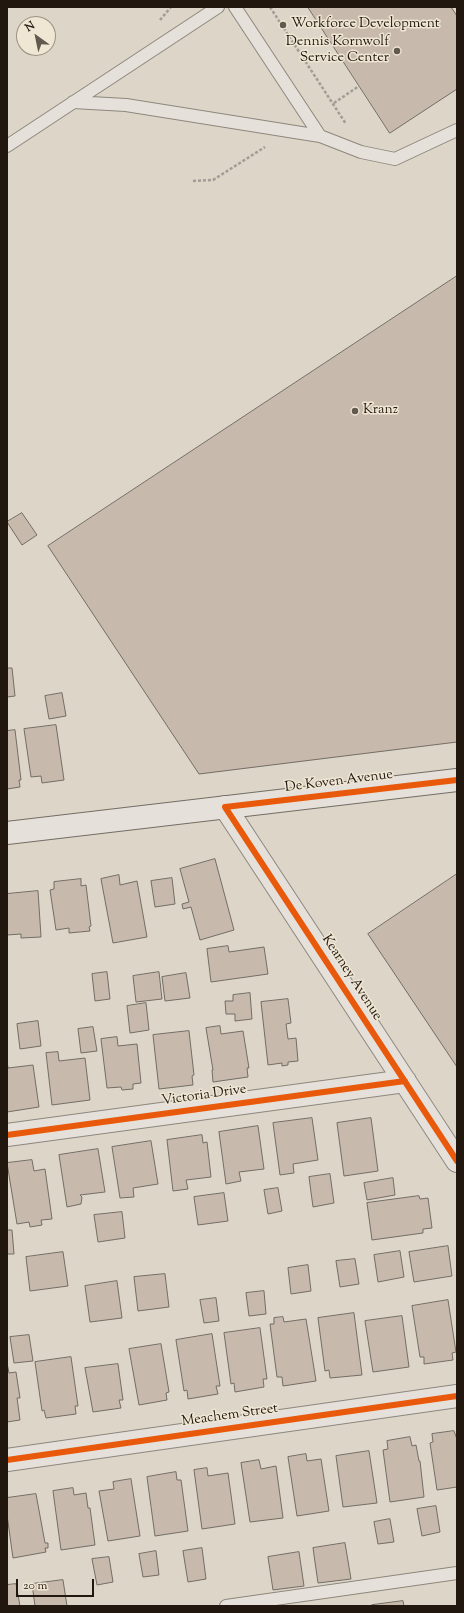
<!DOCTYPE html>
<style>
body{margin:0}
#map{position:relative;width:464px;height:1613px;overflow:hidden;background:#ddd5c7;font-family:"Sorts Mill Goudy",serif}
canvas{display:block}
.frame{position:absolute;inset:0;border:8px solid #22170f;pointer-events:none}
.north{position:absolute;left:16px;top:16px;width:40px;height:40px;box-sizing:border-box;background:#efe6d4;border:1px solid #9d9385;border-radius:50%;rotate:327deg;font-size:11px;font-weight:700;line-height:16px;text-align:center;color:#22170f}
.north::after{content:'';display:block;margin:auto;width:14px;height:18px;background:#635a4f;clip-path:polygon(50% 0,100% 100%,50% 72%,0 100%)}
.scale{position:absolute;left:16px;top:1579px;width:78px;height:18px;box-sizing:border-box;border:2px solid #22170f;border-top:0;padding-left:5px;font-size:12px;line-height:14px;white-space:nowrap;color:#22170f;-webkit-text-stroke:3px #efe6d4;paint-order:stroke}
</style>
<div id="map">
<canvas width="464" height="1613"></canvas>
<div class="frame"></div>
<div class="north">N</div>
<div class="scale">20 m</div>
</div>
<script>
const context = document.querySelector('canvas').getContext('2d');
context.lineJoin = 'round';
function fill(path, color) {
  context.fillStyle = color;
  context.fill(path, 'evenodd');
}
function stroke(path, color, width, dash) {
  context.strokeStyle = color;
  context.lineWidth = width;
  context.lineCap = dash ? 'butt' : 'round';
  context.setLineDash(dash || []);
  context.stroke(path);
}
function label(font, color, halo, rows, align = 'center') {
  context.font = font + ' "Sorts Mill Goudy",serif';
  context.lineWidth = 3;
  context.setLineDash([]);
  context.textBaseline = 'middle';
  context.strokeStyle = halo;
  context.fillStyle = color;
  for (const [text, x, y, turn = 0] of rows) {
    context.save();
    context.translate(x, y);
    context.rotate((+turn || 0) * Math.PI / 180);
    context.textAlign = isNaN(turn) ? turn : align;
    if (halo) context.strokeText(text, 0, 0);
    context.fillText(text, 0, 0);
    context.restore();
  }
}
const building = new Path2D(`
 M308 7H451L457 16V89L390 133Z
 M457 276V742L199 774 48 546Z
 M22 513 37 535 22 545 7 522Z
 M7 668H12L15 696 7 697Z
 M62 693 66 716 49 719 45 696Z
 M56 725 64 780 42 783 41 776 31 777 24 729Z
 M15 730 21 780H19L20 787 7 789V731Z
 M215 859 234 930 200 940 191 907 183 909 182 904 189 902 180 869Z
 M457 874V1067L368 934Z
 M119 875 120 885 137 881 147 937 113 943 101 879Z
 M172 878 175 904 155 907 151 881Z
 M81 879V886L86 885 91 926 89 927 90 931 69 933V928L56 930 50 890 54 889V882Z
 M38 891 41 937 21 938V934L7 935V894Z
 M228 946 229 952 264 947 268 974 211 982 207 949Z
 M107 972 110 999 95 1001 92 974Z
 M159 972 162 999 136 1002 133 976Z
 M186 973 190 998 165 1001 162 977Z
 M250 993 252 1019 235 1021V1014H226L225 1001H233V995Z
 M288 999 291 1023 286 1024 288 1039 296 1038 298 1061 288 1062V1065L282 1066V1063L268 1065 261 1002Z
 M146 1003 149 1030 130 1033 127 1006Z
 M38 1021 41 1046 20 1049 17 1024Z
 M220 1026 221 1034 243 1031 249 1068H247L248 1077 213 1082 212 1070H213L206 1028Z
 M93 1027 97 1051 81 1053 78 1029Z
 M189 1031 194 1075 192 1076 193 1085 159 1089 153 1035Z
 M117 1037 118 1046 137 1044 141 1083 133 1084V1089L122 1090 121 1087 107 1088 101 1039Z
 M58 1052 59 1061 85 1058 90 1100 52 1105 46 1053Z
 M7 1061 8 1068 33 1065 39 1107 7 1112Z
 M312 1118 318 1160 293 1164 294 1173 280 1175 273 1123Z
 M371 1118 378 1171 344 1176 337 1123Z
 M258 1126 264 1169 239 1172 241 1181 226 1184 219 1132Z
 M202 1135 203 1143 207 1142 211 1177 186 1180 188 1189 173 1191 167 1140Z
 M151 1141 158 1184 133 1188 134 1197 120 1198 112 1147Z
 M98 1149 105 1192 80 1195 82 1197 81 1204 67 1207 59 1155Z
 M32 1160 34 1171 45 1169 52 1219 41 1220 42 1225 30 1227 29 1222 17 1224 7 1163Z
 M330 1174 334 1203 313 1207 309 1177Z
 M393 1178 395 1195 367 1200 364 1183Z
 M278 1188 282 1211 268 1214 264 1190Z
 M224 1193 228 1221 198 1225 194 1197Z
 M419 1196 420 1199 428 1198 432 1228 423 1229V1233L372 1240 367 1203Z
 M122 1212 125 1238 98 1242 94 1215Z
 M7 1230H12L14 1254H7Z
 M448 1246 452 1276 414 1282 409 1252Z
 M400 1251 404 1277 378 1282 374 1255Z
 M63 1252 68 1286 30 1291 26 1257Z
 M355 1259 359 1284 340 1287 336 1261Z
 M308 1265 311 1291 291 1294 288 1268Z
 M165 1274 169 1307 138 1311 134 1277Z
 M117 1281 122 1318 90 1322 85 1286Z
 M264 1291 266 1314 249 1316 246 1293Z
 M216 1298 219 1321 204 1323 200 1300Z
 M448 1300 456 1352 452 1353 453 1360 424 1364V1357H420L412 1306Z
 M354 1313 362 1375 330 1378 329 1370 325 1371 318 1318Z
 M402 1316 409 1367 373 1372 365 1321Z
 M283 1317 284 1322 306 1319 316 1381 283 1386 282 1377H277L270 1324H274V1318Z
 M260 1328 267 1379H263L264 1387 235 1392 234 1383 231 1384 224 1333Z
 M212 1334 220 1386H216L218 1394 188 1399 187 1390 184 1391 176 1340Z
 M29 1335 33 1361 14 1363 10 1337Z
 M161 1344 169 1392 166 1393 167 1400 139 1405 129 1349Z
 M71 1357 78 1406H75L76 1414 46 1418 44 1410 42 1411 35 1362Z
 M7 1363 9 1373 16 1372 20 1398H17L20 1420 7 1422Z
 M118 1364 123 1400H119L121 1408 93 1412 85 1368Z
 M454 1431 457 1439V1487L437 1490 430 1443 433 1442 432 1434Z
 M410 1437 412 1446 416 1445 419 1461H420L424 1497 390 1502 383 1450 388 1449 387 1441Z
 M369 1451 377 1503 343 1507 336 1456Z
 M306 1454 307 1461 321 1459 329 1511 297 1516 288 1457Z
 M259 1460 261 1469 276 1466 283 1518 250 1522 241 1463Z
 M207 1468 208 1476 228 1473 235 1524 202 1529 194 1470Z
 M176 1472 177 1480H181L188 1531 155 1536 147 1477Z
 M131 1479 140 1536 108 1541 99 1491 114 1489 113 1482Z
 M73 1488 74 1495 86 1493 88 1508H90L95 1545 61 1550 53 1491Z
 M36 1494 45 1543H48V1548H45L46 1552 13 1558 7 1515V1498Z
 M436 1506 440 1532 422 1536 417 1509Z
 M390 1519 394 1542 378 1544 374 1522Z
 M345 1543 351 1579 318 1583 313 1548Z
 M202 1548 206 1579 188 1582 183 1551Z
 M156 1551 159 1575 143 1577 139 1554Z
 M299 1552 304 1586 273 1590 268 1557Z
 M109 1557 113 1582 97 1585 92 1559Z
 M63 1580 67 1606H35L32 1584Z
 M16 1584 20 1606H7V1585Z
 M403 1601 404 1606H373L372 1605Z`);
fill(building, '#c8b9ad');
stroke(building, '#736d65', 1);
const lane = new Path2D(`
 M235 7 320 136
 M73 102 126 105 320 136 361 152 395 159 457 130
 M7 146 218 7
 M226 1606 457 1573`);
const street = new Path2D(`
 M225 807 457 1161
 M7 1135 405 1081
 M7 1460 457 1396`);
const secondary = new Path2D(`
 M7 833 457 780`);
stroke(lane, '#8d877e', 14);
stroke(street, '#8d877e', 24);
stroke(secondary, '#736d65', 24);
stroke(new Path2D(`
 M270 7 346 124
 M160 20 171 7
 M334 103 359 86
 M193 181 213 180 265 147`), '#a09c96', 2.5, [3, 2]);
stroke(lane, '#e5e1da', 12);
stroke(street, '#e5e1da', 22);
stroke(secondary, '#e5e1da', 22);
stroke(new Path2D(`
 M457 780 225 807 457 1161
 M7 1135 405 1081
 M7 1460 457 1396`), '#e8590c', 6);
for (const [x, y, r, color] of [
 [283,25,4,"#635a4f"],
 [397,51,4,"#635a4f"],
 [355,411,4,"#635a4f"]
]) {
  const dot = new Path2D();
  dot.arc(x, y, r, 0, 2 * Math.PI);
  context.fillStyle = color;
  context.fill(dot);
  stroke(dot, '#efe6d4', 1.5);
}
label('14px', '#22170f', '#efe6d4', [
 ["Workforce Development",291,25],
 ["Dennis Kornwolf",389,43,"right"],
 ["Service Center",389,59,"right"],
 ["Kranz",363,411]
], 'left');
label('14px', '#22170f', '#efe6d4', [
 ["De Koven Avenue",339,782,-7],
 ["Kearney Avenue",351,978,57],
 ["Victoria Drive",204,1096,-8],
 ["Meachem Street",230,1416,-8]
]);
</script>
